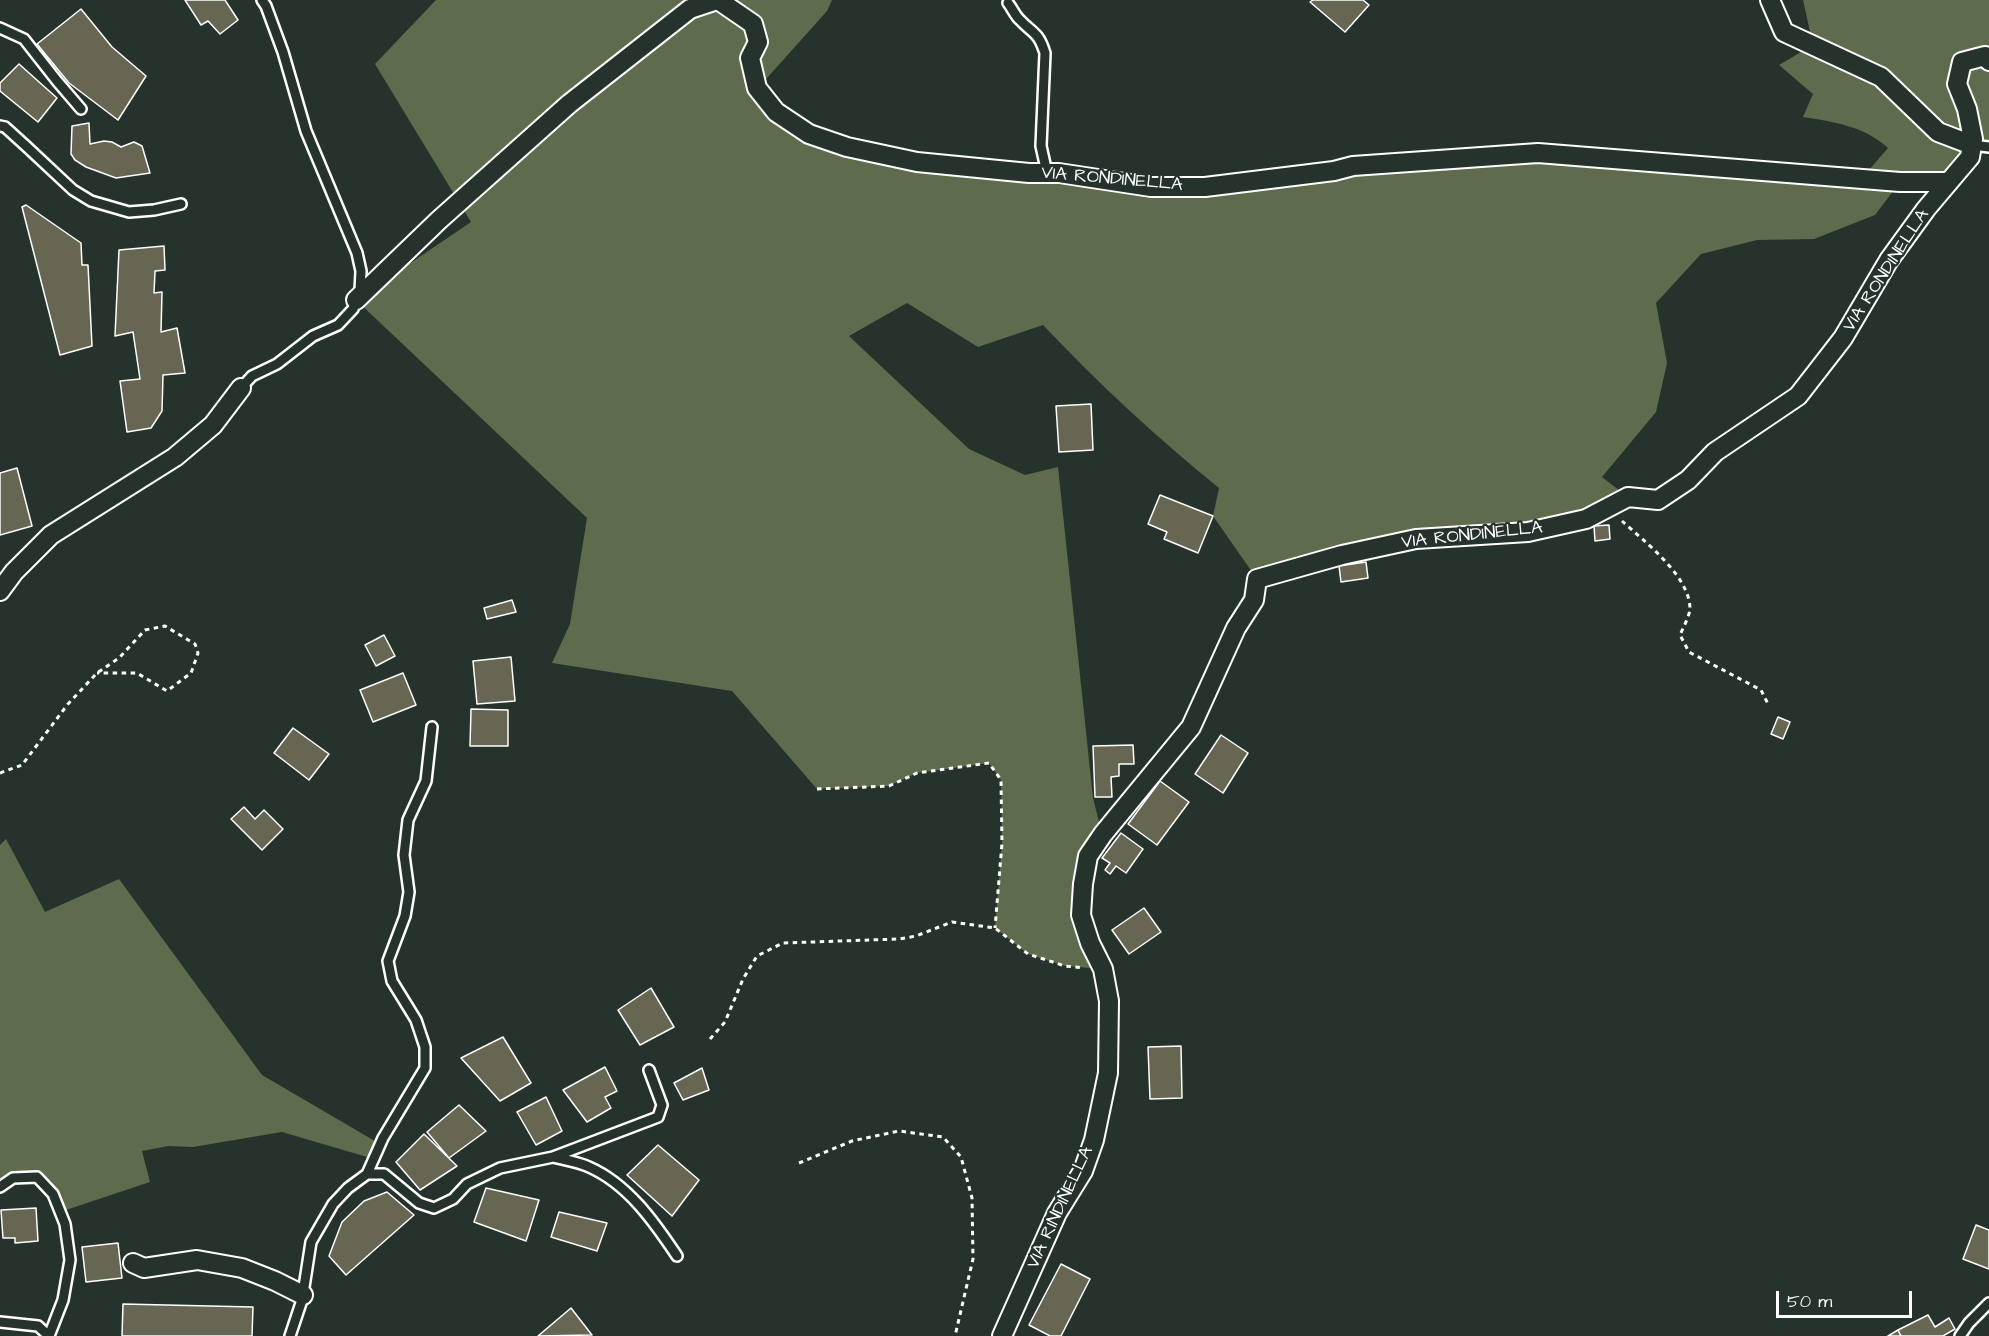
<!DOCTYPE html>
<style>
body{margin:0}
#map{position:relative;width:1989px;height:1336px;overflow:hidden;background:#26332d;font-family:"Architects Daughter",sans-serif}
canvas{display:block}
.scale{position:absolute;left:1776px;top:1291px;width:136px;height:27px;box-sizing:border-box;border:3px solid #fff;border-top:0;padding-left:8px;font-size:18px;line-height:21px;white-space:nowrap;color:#fff;-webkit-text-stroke:4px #26332d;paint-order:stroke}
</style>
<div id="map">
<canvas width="1989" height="1336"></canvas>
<div class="scale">50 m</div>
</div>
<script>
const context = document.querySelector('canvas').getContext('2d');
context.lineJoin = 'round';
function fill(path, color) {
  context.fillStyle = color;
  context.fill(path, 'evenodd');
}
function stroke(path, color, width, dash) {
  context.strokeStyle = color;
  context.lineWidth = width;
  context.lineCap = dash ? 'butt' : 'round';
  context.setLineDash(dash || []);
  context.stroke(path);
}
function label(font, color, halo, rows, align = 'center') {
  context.font = font + ' "Architects Daughter",sans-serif';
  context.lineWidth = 4.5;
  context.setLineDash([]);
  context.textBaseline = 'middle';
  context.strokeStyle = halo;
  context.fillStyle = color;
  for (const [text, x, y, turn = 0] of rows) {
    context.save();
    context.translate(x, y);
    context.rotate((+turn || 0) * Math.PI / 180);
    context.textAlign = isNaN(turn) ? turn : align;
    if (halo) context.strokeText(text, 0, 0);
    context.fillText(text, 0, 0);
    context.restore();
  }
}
fill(new Path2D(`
 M436 0H832L827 11 758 88 776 112 847 147 1151 187 1538 153 1862 178 1888 148C1864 126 1834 122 1803 117L1813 94 1779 65 1813 45 1803 0H1989V146L1972 145 1949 182H1900L1875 215 1814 239 1757 240 1701 254 1656 303 1667 363 1656 412 1602 477 1628 497 1586 519 1483 534 1257 579 1213 516 1219 488C1157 438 1098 383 1043 325L978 347 907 303 849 336 969 449 1025 475 1058 467 1093 798 1102 834 1083 884 1103 969 1065 966 1028 954 995 928 1002 843 1001 780 989 763 917 773 889 786 817 789 732 691 552 663 570 624 587 518 356 300 471 222 375 64Z
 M6 839 45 912 119 879 262 1075 380 1144 374 1159 282 1132 193 1147 168 1146 142 1151 150 1182 60 1212 37 1177 13 1178 0 1187V845Z`), '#5e6b4c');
const building = new Path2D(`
 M185 0H225L238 20 220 34 208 21 201 25Z
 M1313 0H1363L1369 5 1345 32 1310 2Z
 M81 9 112 47 146 76 118 120 69 83 37 44Z
 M19 64 57 98 38 122 0 91V83Z
 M89 123 90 144 104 141 112 142 121 147 134 142 142 146 150 173 116 178 86 167 75 160 71 154 72 126Z
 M26 205 81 243 82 265H88L92 346 60 355 22 207Z
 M164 246 165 270 155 271 154 293 162 292 161 332 177 328 185 373 163 375 162 411 151 428 127 432 120 381 140 379 133 332 115 336 119 250Z
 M1091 404 1093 450 1059 452 1056 406Z
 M17 468 32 526 0 535V473Z
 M1160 495 1213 516 1198 553 1164 539 1167 532 1148 524Z
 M1609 525 1610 539 1595 541 1594 526Z
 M1366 562 1368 578 1341 582 1339 566Z
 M512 600 516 612 487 619 484 608Z
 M384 635 395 656 376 666 365 645Z
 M511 657 515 701 477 704 473 661Z
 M403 673 416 705 373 722 360 690Z
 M471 709 508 710V746H470Z
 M1778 717 1790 722 1783 739 1771 734Z
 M293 728 329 754 309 780 274 753Z
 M1221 735 1248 753 1223 793 1195 774Z
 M1133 745 1134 764H1119V776L1111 777 1112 797H1095L1093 746Z
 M1160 781 1189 802 1157 845 1128 824Z
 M244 807 255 819 264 810 283 829 262 850 231 819Z
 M1121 833 1143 849 1126 873 1116 866 1110 874 1105 870 1110 863 1102 858Z
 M1144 908 1161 932 1129 954 1112 930Z
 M651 988 674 1027 640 1045 618 1010Z
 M503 1037 531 1083 500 1101 461 1058Z
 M1181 1046 1182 1098 1150 1099 1148 1047Z
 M605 1067 617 1091 605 1097 611 1108 587 1122 563 1090Z
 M702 1068 709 1090 683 1100 674 1083Z
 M546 1097 562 1131 536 1145 517 1112Z
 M459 1105 486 1131 449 1158 427 1132Z
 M424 1134 457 1166 420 1190 396 1162Z
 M658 1145 699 1180 672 1216 627 1175Z
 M486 1188 539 1200 526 1241 474 1222Z
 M387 1192 414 1215 346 1275 329 1256 342 1222 364 1201Z
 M36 1208 38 1241 15 1243V1238H3L1 1210Z
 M559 1212 607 1223 597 1251 551 1237Z
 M1976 1225 1989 1230V1269L1963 1259Z
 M118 1243 122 1278 86 1282 82 1247Z
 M1061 1264 1090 1279 1061 1336H1050L1029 1325Z
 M123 1304 253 1307 252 1336H122Z
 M571 1308 592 1335 538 1336Z
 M1928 1315 1935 1327 1949 1318 1955 1329 1943 1336H1901L1898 1330Z
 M1898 1330 1901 1336H1888Z`);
fill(building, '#676652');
stroke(building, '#fff', 1.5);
const service = new Path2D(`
 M1008 3C1012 8 1015 15 1019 19 1033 34 1038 31 1045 53L1041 146 1047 173
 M0 28 24 39 57 81 81 109
 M0 126 5 127 27 147 73 190 91 201 129 212 154 210 181 204
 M1972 145 1989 147
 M241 388 252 376 277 364 313 336 338 325 353 309 360 291 361 271 357 253 306 131 283 52 266 6 262 0
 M553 1157C565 1160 578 1162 589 1167 628 1184 655 1223 677 1256
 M367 1174 383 1138 425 1068V1047L416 1020 392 981 388 961 405 916 409 892 404 855 408 820 426 781 432 727
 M0 1187 13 1178 37 1177 53 1194 65 1224 70 1260 63 1300 49 1336
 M0 1322 38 1326 49 1336
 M290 1336 302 1300 311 1242 333 1204 348 1188 367 1174H384L419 1203 434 1208 453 1199 467 1184 500 1168 553 1157 658 1117 662 1105 649 1070
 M1960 1336 1969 1323 1989 1303`);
const minor = new Path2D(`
 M718 0 753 24 758 42 750 58 757 88 776 112 809 134 847 147 917 162 1029 173H1059L1151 187H1205L1334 171 1353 166 1538 153 1900 182H1949
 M1770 0 1784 32 1881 77 1938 132 1972 145
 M356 300 439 220 569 104 690 9 717 0
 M0 591 14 572 51 535 175 457 213 425 241 388
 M133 1263 144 1268 197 1260 242 1268 275 1281 303 1295
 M1002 1336 1057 1213 1083 1171 1094 1140 1108 1073 1109 1001 1103 969 1090 943 1081 915 1083 884 1088 856 1103 834 1191 727 1236 628 1254 600 1257 579 1342 555 1416 539 1528 532 1586 519 1628 497 1658 500 1688 480 1715 452 1798 396 1843 338 1889 260 1926 209 1970 157 1973 139 1967 109 1957 84 1962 62 1985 56 1989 61`);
stroke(service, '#fff', 14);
stroke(minor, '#fff', 22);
stroke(new Path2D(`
 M1622 521C1644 541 1690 576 1690 609 1689 617 1683 628 1680 635L1689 652 1761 690 1769 706
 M0 773 22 765 68 704 97 673 119 658 145 630 165 626 195 644 198 653 191 673 167 691 137 673H97
 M817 789 889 786 917 773 989 763 1001 780 1002 843 995 928
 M710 1039 725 1022 743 979 757 956 783 943 899 939 916 936 952 922 995 928 1028 954 1065 966 1084 968
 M799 1163 852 1141 899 1131 943 1137 961 1157 972 1198 973 1259 955 1336`), '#fff', 3, [4.5, 4.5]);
stroke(service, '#26332d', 9);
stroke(minor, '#26332d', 18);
label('18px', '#fff', '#26332d', [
 ["VIA RONDINELLA",1112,180,5],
 ["VIA RONDINELLA",1887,271,-57],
 ["VIA RONDINELLA",1472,536,-6],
 ["VIA RINDINELLA",1061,1208,-65]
]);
</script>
